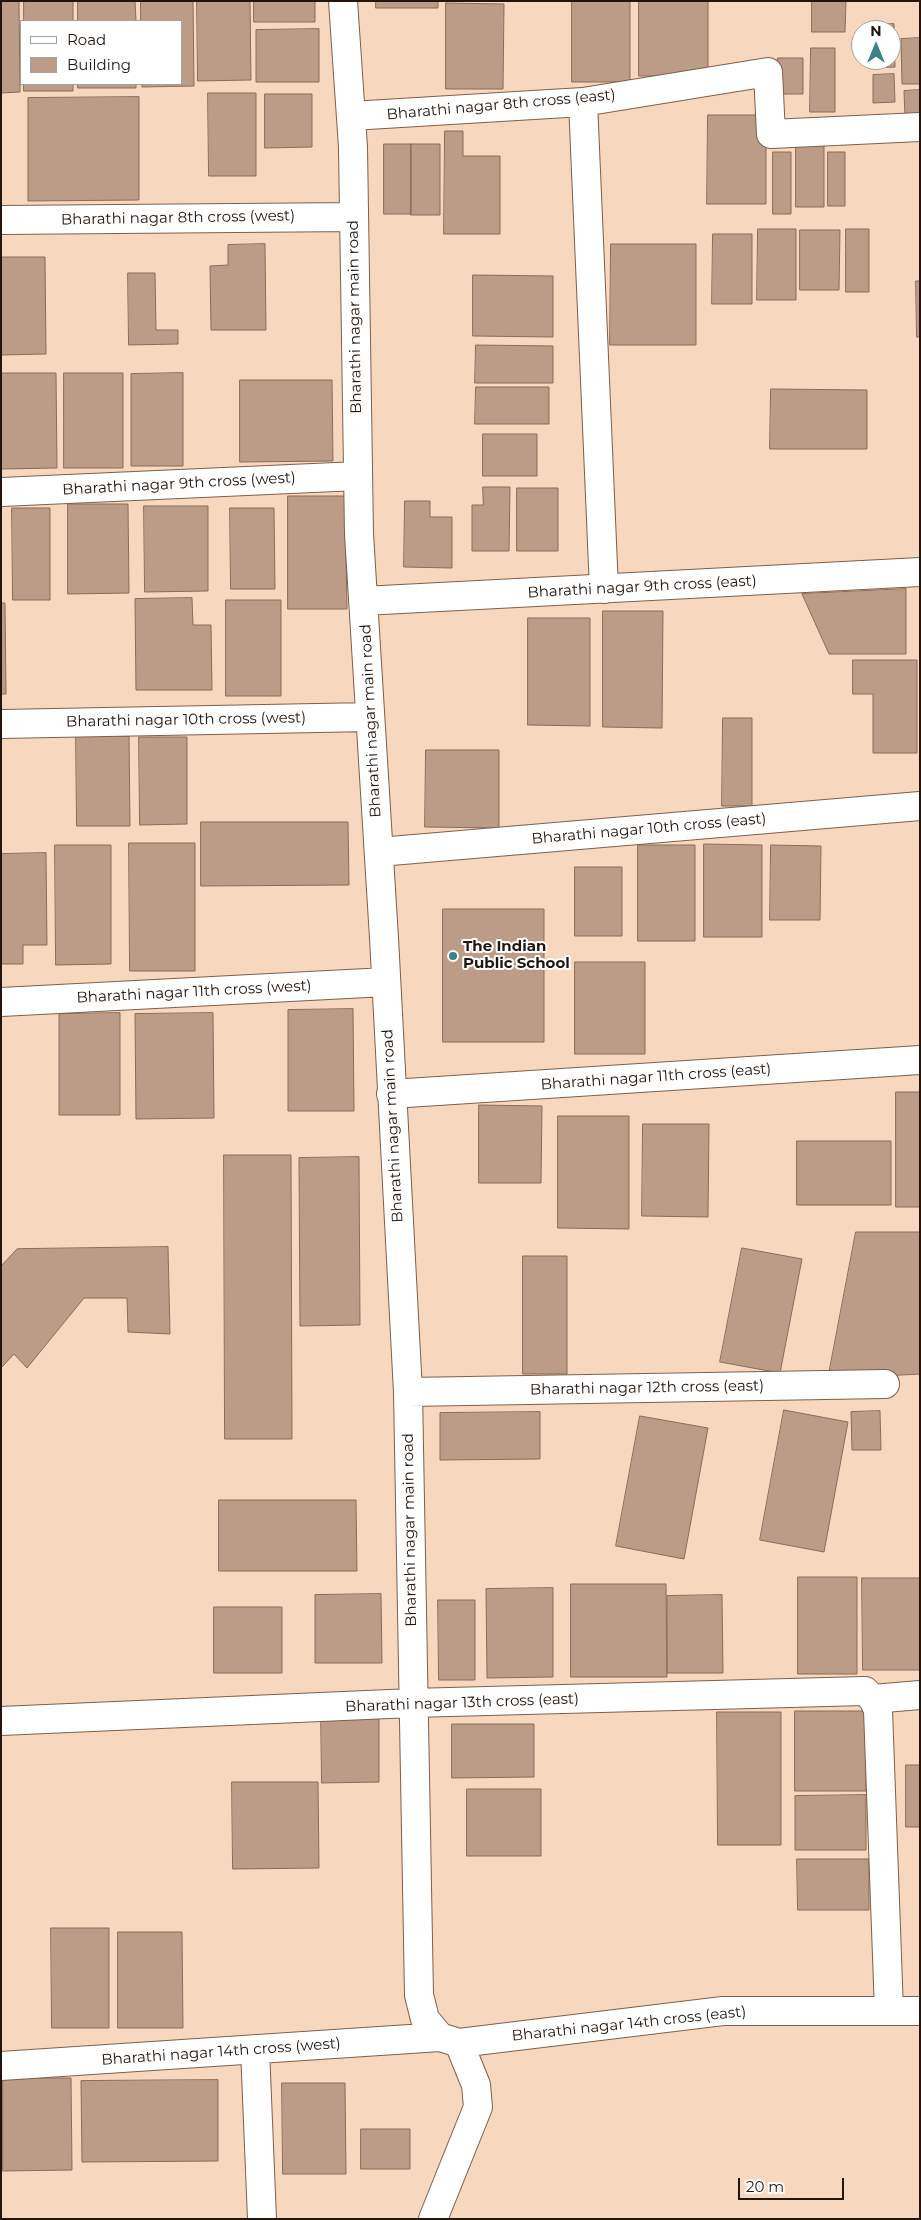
<!DOCTYPE html>
<style>
body{margin:0}
#map{position:relative;width:921px;height:2220px;overflow:hidden;background:#f8d7bf;font-family:Montserrat,sans-serif}
canvas{display:block}
.frame{position:absolute;inset:0;border:2px solid #21150d;pointer-events:none}
.legend{position:absolute;left:20px;top:20px;width:162px;height:65px;box-sizing:border-box;background:#fff;border:1px solid #a6a19e;margin:0;padding:6px 9px;list-style:none;font-size:15px;color:#21150d}
.legend li{display:flex;align-items:center;gap:10px;height:25px}
.legend b{width:25px;border:1px solid #a6a19e}
.north{position:absolute;left:851px;top:20px;width:50px;height:50px;box-sizing:border-box;background:#fff;border:1px solid #a6a19e;border-radius:50%;rotate:0deg;font-size:14px;font-weight:700;line-height:20px;text-align:center;color:#21150d}
.north::after{content:'';display:block;margin:auto;width:18px;height:22px;background:#3a818b;clip-path:polygon(50% 0,100% 100%,50% 72%,0 100%)}
.scale{position:absolute;left:738px;top:2178px;width:106px;height:22px;box-sizing:border-box;border:2px solid #21150d;border-top:0;padding-left:6px;font-size:15px;line-height:18px;white-space:nowrap;color:#21150d;-webkit-text-stroke:4px #fff;paint-order:stroke}
</style>
<div id="map">
<canvas width="921" height="2220"></canvas>
<div class="frame"></div>
<ul class="legend">
<li><b style="height:6px;background:#fff"></b>Road</li>
<li><b style="height:14px;background:#bc9c86"></b>Building</li>
</ul>
<div class="north">N</div>
<div class="scale">20 m</div>
</div>
<script>
const context = document.querySelector('canvas').getContext('2d');
context.lineJoin = 'round';
function fill(path, color) {
  context.fillStyle = color;
  context.fill(path, 'evenodd');
}
function stroke(path, color, width, dash) {
  context.strokeStyle = color;
  context.lineWidth = width;
  context.lineCap = dash ? 'butt' : 'round';
  context.setLineDash(dash || []);
  context.stroke(path);
}
function label(font, color, halo, rows, align = 'center') {
  context.font = font + ' Montserrat,sans-serif';
  context.lineWidth = 4;
  context.setLineDash([]);
  context.textBaseline = 'middle';
  context.strokeStyle = halo;
  context.fillStyle = color;
  for (const [text, x, y, turn = 0] of rows) {
    context.save();
    context.translate(x, y);
    context.rotate((+turn || 0) * Math.PI / 180);
    context.textAlign = isNaN(turn) ? turn : align;
    if (halo) context.strokeText(text, 0, 0);
    context.fillText(text, 0, 0);
    context.restore();
  }
}
const building = new Path2D(`
 M1 1H19L20 92 1 93Z
 M24 1H73V21H24Z
 M78 1H135L136 21H78Z
 M141 1H193L194 86 142 87V84H181V21H141Z
 M197 1H250L251 80 198 81Z
 M254 1H315V22H254Z
 M376 1H438V8H376Z
 M572 1H630V82H572Z
 M639 1H708V76H639Z
 M812 1H846L845 32H812Z
 M446 3 504 4 503 89H446Z
 M894 24 895 67 871 68V60H891V30H870V25Z
 M319 29V82H256V30Z
 M920 38V84H902L901 39Z
 M811 48H835V112H810Z
 M778 58H803V94H778Z
 M894 74 895 102 873 103V75Z
 M24 84H73V91H24Z
 M78 84H136V88H78Z
 M920 90V117L905 118 904 91Z
 M208 93H256V176H209Z
 M265 94H312V147L265 148Z
 M139 97V200L28 201V98Z
 M708 115H766V204H707Z
 M445 131H463V156H500V234H444Z
 M796 143H824V207H796Z
 M384 144H411V214H384Z
 M411 144H440V215H411Z
 M773 152H791V214H773Z
 M828 152H845V206H828Z
 M758 229H796V300H757Z
 M846 229H869V292H846Z
 M800 230H840L839 290H800Z
 M713 234H752V304H712Z
 M265 244 266 330H211L210 266 228 265V245Z
 M611 244H696V345H610Z
 M1 257H45L46 354 1 355Z
 M128 273H155L156 330H178V344L129 345Z
 M473 275 553 276V337L473 336Z
 M916 281H920V337H917Z
 M476 345 553 346V383H475Z
 M1 373H56L57 468 1 469Z
 M64 373H123V468H64Z
 M183 373V466H131V374Z
 M240 380H332L333 461 240 462Z
 M476 387H549V424H475Z
 M771 389 867 390V449H770Z
 M483 434H537V476H483Z
 M483 487H510L509 551H472V505H483Z
 M517 488H558V551H517Z
 M288 496H345L347 609H288Z
 M405 501H430V517H452V568L404 567Z
 M68 504H128L129 593 68 594Z
 M144 506H208V591L145 592Z
 M12 508H50V600H13Z
 M230 508H274L275 589H231Z
 M906 589V654H829L802 594Z
 M192 598 193 625H211L212 690H136L135 599Z
 M226 600H281V696H226Z
 M1 603H5L6 694H1Z
 M603 611H663L662 728 603 727Z
 M528 618H590V726L528 725Z
 M853 660H917V753H873V694H853Z
 M723 718H752V806H722Z
 M76 736H129L130 826H77Z
 M139 737H187V824L140 825Z
 M426 750H499V828L425 827Z
 M201 822H348L349 885 201 886Z
 M129 843H195V971H130Z
 M704 844 762 845V937H704Z
 M55 845H111V964L56 965Z
 M638 845H695V941H638Z
 M771 845 821 846 820 920H770Z
 M46 853 47 945H23V964H1V854Z
 M575 867H622V936H575Z
 M443 909H544V1042H443Z
 M575 962H645V1054H575Z
 M353 1009 354 1111H288V1010Z
 M120 1013V1115H59V1014Z
 M213 1013 214 1118 136 1119 135 1014Z
 M896 1092H920V1207H896Z
 M479 1105 542 1106 541 1183H479Z
 M558 1116H629V1229L558 1228Z
 M643 1124H709L708 1217 642 1216Z
 M797 1141H891V1205H797Z
 M224 1155H291L292 1439H225Z
 M359 1157 360 1325 300 1326 299 1158Z
 M856 1232H920V1374L828 1379Z
 M168 1247 170 1334 128 1332 127 1298H84L27 1368 14 1354 1 1368V1266L17 1249Z
 M742 1248 802 1259 780 1373 720 1362Z
 M523 1256H567V1374H523Z
 M784 1410 848 1422 824 1552 760 1540Z
 M880 1411 881 1450H852L851 1412Z
 M540 1412V1459L440 1460V1413Z
 M640 1416 708 1428 684 1559 616 1546Z
 M219 1500H356L357 1571H219Z
 M798 1577H857V1674H798Z
 M862 1578H920V1670H863Z
 M571 1584H666L667 1677H571Z
 M553 1588V1677L487 1678 486 1589Z
 M381 1594 382 1663H315V1595Z
 M722 1595 723 1673H667V1596Z
 M438 1600H475V1680H439Z
 M214 1607H282V1673H214Z
 M795 1711H866V1791H795Z
 M717 1712H781V1845H718Z
 M321 1714H379V1782L322 1783Z
 M452 1724H534V1777L452 1778Z
 M906 1765H920V1827H906Z
 M232 1782H318L319 1868 233 1869Z
 M467 1789H541V1856H467Z
 M866 1795V1850H795V1796Z
 M797 1859H869V1910H798Z
 M51 1928H109V2028H52Z
 M118 1932H182L183 2028H118Z
 M3 2078H71L72 2170 3 2171Z
 M218 2080V2161L82 2162 81 2081Z
 M282 2083H345L346 2174H283Z
 M361 2129H410V2169H361Z`);
fill(building, '#bc9c86');
stroke(building, '#896c57', 1);
const minor = new Path2D(`
 M343 1 353 147 359 534 384 938 408 1392 419 1995 425 2019 440 2037 459 2043 476 2085 478 2107 433 2219
 M583 102 604 589
 M351 116 583 102 768 72 771 134 920 127
 M1 220 354 217
 M1 492 358 476
 M363 601 920 572
 M1 724 370 717
 M379 852 920 806
 M1 1002 386 982
 M391 1094 920 1060
 M408 1392 885 1384
 M873 1699 878 1710 889 2011
 M1 1721 412 1703 865 1691 873 1699 920 1695
 M459 2043 723 2011H920
 M255 2049 262 2219
 M1 2066 440 2037`);
stroke(minor, '#7d604b', 30);
stroke(minor, '#fff', 28);
for (const [x, y, r, color] of [
 [453,956,5,"#3a818b"]
]) {
  const dot = new Path2D();
  dot.arc(x, y, r, 0, 2 * Math.PI);
  context.fillStyle = color;
  context.fill(dot);
  stroke(dot, '#fff', 2);
}
label('15px', '#21150d', '#fff', [
 ["Bharathi nagar 8th cross (east)",501,105,-5],
 ["Bharathi nagar 8th cross (west)",178,218,-1],
 ["Bharathi nagar main road",355,317,-91],
 ["Bharathi nagar 9th cross (west)",179,484,-3],
 ["Bharathi nagar 9th cross (east)",642,587,-3],
 ["Bharathi nagar 10th cross (west)",186,720,-1],
 ["Bharathi nagar main road",371,721,-93],
 ["Bharathi nagar 10th cross (east)",649,829,-5],
 ["Bharathi nagar 11th cross (west)",194,992,-3],
 ["Bharathi nagar 11th cross (east)",656,1077,-4],
 ["Bharathi nagar main road",393,1126,-93],
 ["Bharathi nagar 12th cross (east)",647,1388,-1],
 ["Bharathi nagar main road",410,1530,-91],
 ["Bharathi nagar 13th cross (east)",462,1703,-2],
 ["Bharathi nagar 14th cross (east)",629,2024,-6],
 ["Bharathi nagar 14th cross (west)",221,2052,-4]
]);
label('bold 15px', '#21150d', '#fff', [
 ["The Indian",463,947],
 ["Public School",463,964]
], 'left');
</script>
